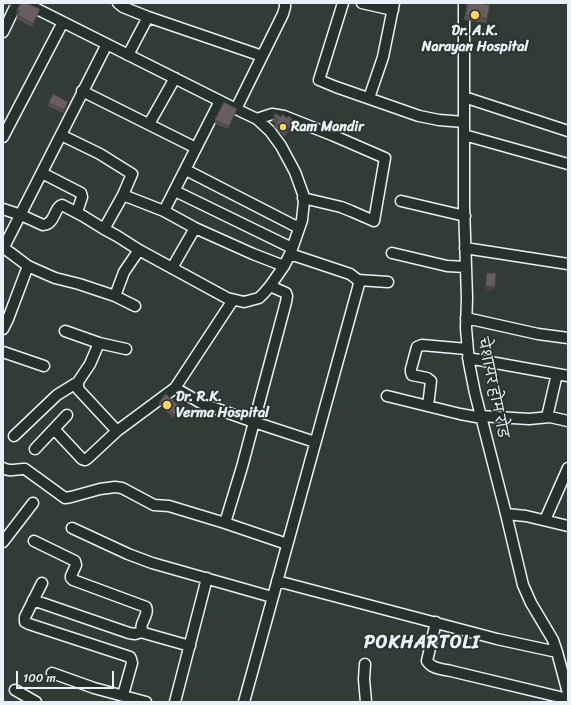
<!DOCTYPE html>
<meta charset="utf-8">
<style>
body{margin:0}
#map{position:relative;width:571px;height:705px;overflow:hidden;background:#333b37;font-family:Sriracha,sans-serif}
canvas{display:block}
.frame{position:absolute;inset:0;border:4px solid #e8f1f8;pointer-events:none}
.scale{position:absolute;left:16px;top:671px;width:98px;height:18px;box-sizing:border-box;border:2px solid #e8f1f8;border-top:0;padding-left:5px;font-size:12px;line-height:14px;white-space:nowrap;color:#e8f1f8;-webkit-text-stroke:3px #26332d;paint-order:stroke}
</style>
<div id="map">
<canvas width="571" height="705"></canvas>
<div class="frame"></div>
<div class="scale">100 m</div>
</div>
<script>
const context = document.querySelector('canvas').getContext('2d');
context.lineJoin = 'round';
function stroke(path, color, width, dash) {
  context.strokeStyle = color;
  context.lineWidth = width;
  context.lineCap = dash ? 'butt' : 'round';
  context.setLineDash(dash || []);
  context.stroke(path);
}
function fill(path, color) {
  context.fillStyle = color;
  context.fill(path, 'evenodd');
}
function label(font, color, halo, rows, align = 'center') {
  context.font = font + ' Sriracha,"Playpen Sans Deva",sans-serif';
  context.lineWidth = 3.5;
  context.setLineDash([]);
  context.textBaseline = 'middle';
  context.strokeStyle = halo;
  context.fillStyle = color;
  for (const [text, x, y, turn = 0] of rows) {
    context.save();
    context.translate(x, y);
    context.rotate((+turn || 0) * Math.PI / 180);
    context.textAlign = isNaN(turn) ? turn : align;
    if (halo) context.strokeText(text, 0, 0);
    context.fillText(text, 0, 0);
    context.restore();
  }
}
const minor = new Path2D(`
 M25 3 236 109 283 14 285 7V3
 M118 3 123 7 148 17 262 56
 M343 3 319 80 336 87 419 116 439 120 464 122
 M362 3 393 10
 M464 3V206L467 298 466 328 469 363 475 393 506 514 523 585 531 603 553 640 557 652 568 693
 M3 32 17 3
 M128 55 148 17
 M82 91 196 148
 M464 97 568 131
 M369 98 383 57 394 3
 M257 119 272 114 284 116 332 135 385 158 374 221 351 211 341 207 303 198
 M149 124 175 78
 M61 135 100 154 132 174 123 195 104 229 117 236 139 250 227 298 244 302 259 298 264 293 270 286 284 266 290 254 293 246 302 220 304 201 303 194 295 172 281 146 270 131 257 119 236 109
 M464 135 568 164
 M3 137 63 22
 M186 170 299 228
 M42 173 81 193 82 197 77 212
 M175 191 292 248
 M123 195 164 211 195 228 253 254 284 266
 M401 201 465 216
 M3 209 21 215 43 225C52 225 54 214 58 208L60 206 62 205 83 216 104 229
 M164 211 220 101
 M4 248 28 266 39 271 55 278 79 284 115 296
 M465 248 568 264
 M3 249 107 44
 M392 253 447 266 466 267
 M172 268 195 228
 M358 280 388 282
 M135 306 115 296 124 272 139 250
 M466 318 538 334 568 338
 M3 329 8 319 28 266
 M65 331 99 343 90 364 78 382V389L117 431
 M99 343 126 349
 M3 352 44 366
 M468 358 568 376
 M175 388 203 404 254 422 315 442
 M387 396 460 414 482 418
 M428 406 431 381 427 378 412 375 411 372V369L417 347 422 345 467 349
 M481 416 529 419 550 417 568 421
 M547 417 557 374
 M54 429 82 459 85 460 88 458 117 431 175 388 233 300
 M14 436 57 395 78 382
 M35 449 67 415
 M3 468C11 473 17 468 25 469L65 498 71 497 100 489 115 487 122 488 154 505 169 506 225 523 242 467 286 302 287 296 286 293 270 286
 M506 514 526 516 568 526
 M545 520 568 468
 M225 523 287 544
 M72 528 128 554 152 563 272 597
 M34 541 75 561 76 565 71 576V578L73 580 146 607C150 616 136 625 144 633L190 646
 M3 542 33 503
 M277 581 497 639 557 652
 M42 583 25 617V622L29 624 130 657 131 659 132 663 123 695
 M33 600 129 633 135 634 142 632
 M436 622 427 661C432 669 442 669 451 671L568 699
 M365 664 364 679 366 702
 M52 673 94 688 146 702
 M15 690 36 702
 M175 702 207 578
 M244 702 359 284 358 280 350 274 290 254`);
stroke(minor, '#e8f1f8', 13);
stroke(minor, '#26332d', 10);
fill(new Path2D(`
 M3 3H13L12 6 6 4 3 8Z
 M467 3H479L487 19 486 23 464 20Z
 M17 10 39 12 32 27 16 18 18 14 16 13Z
 M53 94 66 106 63 113 48 106Z
 M237 109 228 129 214 123 215 120Z
 M274 117 293 126 285 136 274 127 275 123 272 121Z
 M487 273 493 290 485 289 486 276Z
 M160 401 181 408 179 411 173 418 159 404Z`), '#595053');
fill(new Path2D(`
 M294 121 293 126 285 136 286 131Z
 M486 286 495 287 493 290 485 289Z
 M181 408 179 411 173 418 174 415Z`), '#494143');
const building = new Path2D(`
 M21 3H26L40 9 33 24 17 15 19 11 17 10Z
 M468 3H479L490 5 487 19 466 15Z
 M53 94 68 102 64 110 49 103Z
 M224 102 237 109 229 126 215 120Z
 M275 113 281 117 282 114 287 118 289 116 294 121 286 131 275 123 278 119 274 117Z
 M487 273H496L495 287 486 286Z
 M166 394 181 408 174 415 160 401Z`);
fill(building, '#685d60');
stroke(building, '#494143', 1);
for (const [x, y, r, color] of [
 [475,15,5,"#ffd166"],
 [283,127,4,"#ffd166"],
 [167,405,5,"#ffd166"]
]) {
  const dot = new Path2D();
  dot.arc(x, y, r, 0, 2 * Math.PI);
  context.fillStyle = color;
  context.fill(dot);
  stroke(dot, '#26332d', 1.5);
}
label('bold 14px', '#e8f1f8', '#26332d', [
 ["Dr. A.K.",475,31,"center"],
 ["Narayan Hospital",475,47,"center"],
 ["Ram Mandir",291,127],
 ["Dr. R.K.",176,397],
 ["Verma Hospital",176,413]
], 'left');
label('14px', '#e8f1f8', '#26332d', [
 ["चेशायर होम रोड",492,388,78]
]);
context.letterSpacing = '1px';
label('bold 18px', '#e8f1f8', '#26332d', [
 ["POKHARTOLI",422,643]
]);
context.letterSpacing = '0px';
</script>
